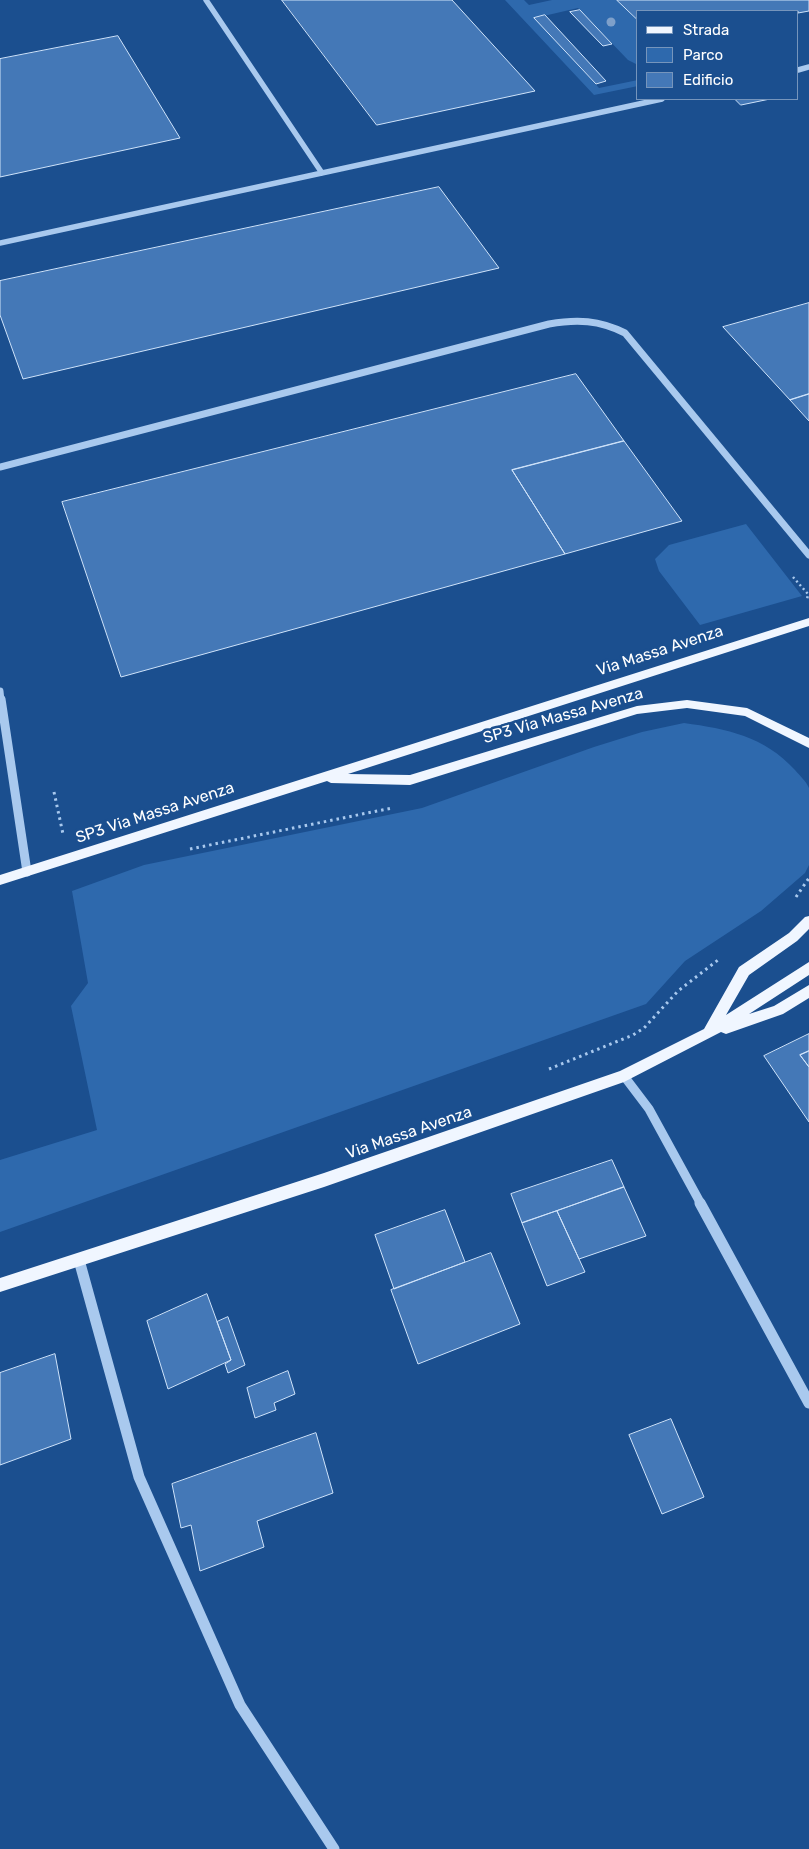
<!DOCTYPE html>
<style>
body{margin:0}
#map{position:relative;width:809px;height:1849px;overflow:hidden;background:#1b4f8f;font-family:Rubik,sans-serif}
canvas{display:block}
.legend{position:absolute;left:636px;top:10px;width:162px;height:90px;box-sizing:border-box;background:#1b4f8f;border:1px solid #7695bc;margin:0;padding:6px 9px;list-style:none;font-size:15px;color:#fff}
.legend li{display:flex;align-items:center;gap:10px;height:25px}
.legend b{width:25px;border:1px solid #7695bc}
</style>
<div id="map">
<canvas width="809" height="1849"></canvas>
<ul class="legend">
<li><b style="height:6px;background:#f0f6ff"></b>Strada</li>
<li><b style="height:14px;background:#2e69ad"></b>Parco</li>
<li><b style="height:14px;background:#4478b7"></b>Edificio</li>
</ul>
</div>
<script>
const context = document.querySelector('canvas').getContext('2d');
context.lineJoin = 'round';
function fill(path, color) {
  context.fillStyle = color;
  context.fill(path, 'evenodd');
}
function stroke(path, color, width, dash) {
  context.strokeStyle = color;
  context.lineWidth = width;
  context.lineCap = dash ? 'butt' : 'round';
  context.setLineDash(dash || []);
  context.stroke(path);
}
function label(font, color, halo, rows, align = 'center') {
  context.font = font + ' Rubik,sans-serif';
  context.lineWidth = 5;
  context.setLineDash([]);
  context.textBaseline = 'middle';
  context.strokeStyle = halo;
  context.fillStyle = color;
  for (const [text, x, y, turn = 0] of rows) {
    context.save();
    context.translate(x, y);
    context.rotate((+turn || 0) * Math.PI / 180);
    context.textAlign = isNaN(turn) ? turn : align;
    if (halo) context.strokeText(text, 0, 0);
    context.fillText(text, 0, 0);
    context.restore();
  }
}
fill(new Path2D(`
 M505 0H524L529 5 552 0H617L638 20V65L628 60 578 8 535 18 599 88 638 80V86L594 95Z
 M746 524 802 596 700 625 659 571 655 559 669 545Z
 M684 723C727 729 764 736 795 770 800 776 806 781 809 788V865L805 873 761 911 685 961 646 1004 0 1232V1160L97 1130 71 1006 88 983 72 891 144 865 422 808 594 747 642 732Z`), '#2e69ad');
const building = new Path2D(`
 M282 0H452L535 91 377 125Z
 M617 0H809V11L798 13V11H638V20Z
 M580 10 612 44 603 46 570 12Z
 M545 15 606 81 596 84 534 18Z
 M118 36 180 138 0 177V59Z
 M735 99H770L741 105Z
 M439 187 499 268 23 379 0 315V281Z
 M809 303V394L790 400 723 327Z
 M576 374 624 441 512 470 565 554 121 677 62 502Z
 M809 394V421L790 400Z
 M624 441 682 521 565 554 512 470Z
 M809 1034V1051L800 1055 809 1067V1122L764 1056Z
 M809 1051V1067L800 1055Z
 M612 1160 624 1187 522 1223 511 1194Z
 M624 1187 646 1236 579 1259 557 1211Z
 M445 1210 465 1262 394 1289 375 1235Z
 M557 1211 585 1272 547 1286 522 1223Z
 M491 1253 520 1324 418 1364 391 1290Z
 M207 1294 231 1360 168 1389 147 1321Z
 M228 1317 245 1365 228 1373 225 1364 231 1360 217 1322Z
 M55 1354 71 1439 0 1465V1373Z
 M288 1371 295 1394 274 1403 276 1410 255 1418 247 1388Z
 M671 1419 704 1497 662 1514 629 1435Z
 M316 1433 333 1493 257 1521 264 1547 200 1571 191 1525 181 1528 172 1484Z`);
fill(building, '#4478b7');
stroke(building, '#cfe3fa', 1);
stroke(new Path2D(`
 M793 577 808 594 807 600`), '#a9c9ee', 2.5, [2, 3]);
stroke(new Path2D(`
 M54 792 63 834
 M190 849 392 808
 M796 897 809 878
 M549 1069 633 1035 644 1028 678 991 718 960`), '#a9c9ee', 3, [2.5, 4]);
stroke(new Path2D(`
 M206 0 322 173
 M798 70 809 67
 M0 243 662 99`), '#a9c9ee', 5.5);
stroke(new Path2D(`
 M0 467 549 324C577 319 599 320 625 333L809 555
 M0 691 1 701`), '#a9c9ee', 7);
stroke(new Path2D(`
 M1 699 27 872
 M624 1076 649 1109 701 1204`), '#a9c9ee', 9);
stroke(new Path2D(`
 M700 1203 809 1403
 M79 1260 139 1477 240 1705 334 1849`), '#a9c9ee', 11);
fill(new Path2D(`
 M809 618V626L348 774 410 775 637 706 687 700 747 708 809 738V748L745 716 687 708 637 714 410 785 331 783 327 781 0 885V875Z
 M809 916V929L797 941 749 975 726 1015 809 962V975L749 1014 774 1006 809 985V998L783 1014 726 1034 721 1032 624 1082 324 1187 0 1292V1278L324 1173 620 1071 704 1029 739 967 789 933 805 917Z`), '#f0f6ff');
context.fillStyle = '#7ea0ca';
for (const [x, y] of [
 [611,22]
]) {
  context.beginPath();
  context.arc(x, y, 4.5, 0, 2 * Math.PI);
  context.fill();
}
label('16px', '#fff', '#1b4f8f', [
 ["Via Massa Avenza",660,651,-18],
 ["SP3 Via Massa Avenza",563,716,-16],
 ["SP3 Via Massa Avenza",155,813,-18],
 ["Via Massa Avenza",409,1133,-19]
]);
</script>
